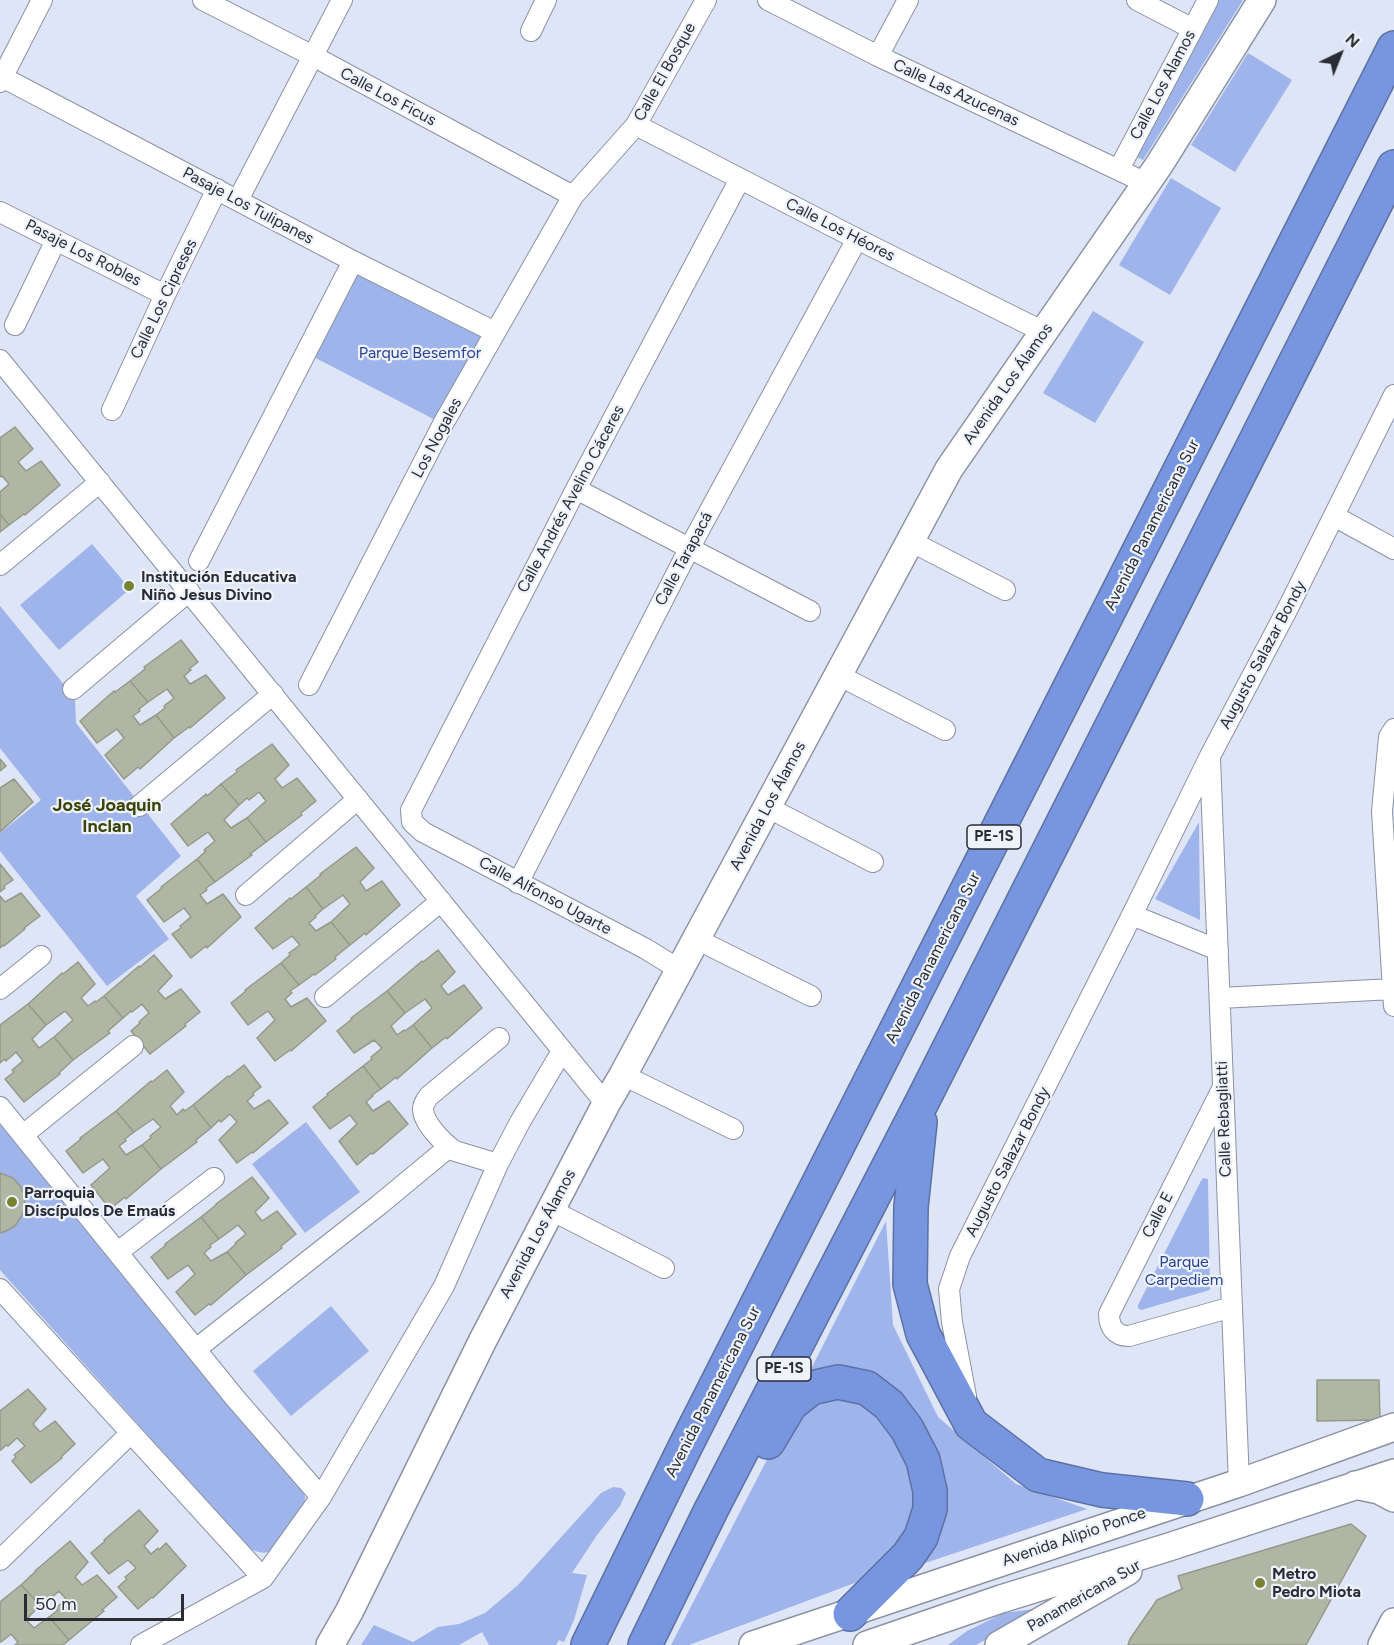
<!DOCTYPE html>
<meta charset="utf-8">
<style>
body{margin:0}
#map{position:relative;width:1394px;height:1645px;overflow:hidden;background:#dde5f6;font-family:Figtree,sans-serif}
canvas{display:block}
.north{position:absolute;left:1310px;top:24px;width:60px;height:60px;-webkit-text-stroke:4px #edf2fd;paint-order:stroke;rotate:43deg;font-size:16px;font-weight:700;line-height:24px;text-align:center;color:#2a2d33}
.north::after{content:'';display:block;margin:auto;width:21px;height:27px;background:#2a2d33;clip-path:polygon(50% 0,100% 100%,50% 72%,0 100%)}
.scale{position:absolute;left:24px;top:1594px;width:160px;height:27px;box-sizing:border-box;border:3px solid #2a2d33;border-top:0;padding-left:8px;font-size:18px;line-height:21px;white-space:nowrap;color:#2a2d33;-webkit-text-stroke:4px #edf2fd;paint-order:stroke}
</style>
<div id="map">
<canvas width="1394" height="1645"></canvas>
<div class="north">N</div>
<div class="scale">50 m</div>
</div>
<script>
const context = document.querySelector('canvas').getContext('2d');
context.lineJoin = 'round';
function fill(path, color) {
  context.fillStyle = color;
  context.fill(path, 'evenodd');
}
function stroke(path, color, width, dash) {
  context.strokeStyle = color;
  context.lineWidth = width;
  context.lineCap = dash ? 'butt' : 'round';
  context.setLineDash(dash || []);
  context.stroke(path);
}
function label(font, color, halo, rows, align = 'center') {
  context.font = font + ' Figtree,sans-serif';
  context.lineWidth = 4.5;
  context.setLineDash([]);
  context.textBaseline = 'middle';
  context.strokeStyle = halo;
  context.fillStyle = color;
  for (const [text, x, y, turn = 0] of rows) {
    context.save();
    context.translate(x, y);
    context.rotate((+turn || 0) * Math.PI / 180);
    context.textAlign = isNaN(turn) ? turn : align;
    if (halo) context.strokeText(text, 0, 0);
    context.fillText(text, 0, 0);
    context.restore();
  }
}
fill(new Path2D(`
 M1219 0H1243L1143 160 1137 157Z
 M1248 53 1292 80 1235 172 1191 145Z
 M1171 178 1221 208 1170 295 1119 265Z
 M353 261 495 332 443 424 306 353Z
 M1093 311 1144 342 1095 423 1043 393Z
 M92 544 130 589 59 650 20 605Z
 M0 606 75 698 76 723 181 856 136 896 169 939 107 986 0 851V833L41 800 0 748Z
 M1199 822 1200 920 1155 899Z
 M0 1114 300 1485C303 1490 306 1496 305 1503 303 1511 276 1549 268 1552 262 1554 256 1551 250 1549L0 1270Z
 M306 1122 360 1192 305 1233 252 1164Z
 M1203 1178 1208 1179V1182L1210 1290 1141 1310 1138 1308V1305L1201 1181Z
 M886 1221 893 1325 938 1417 1016 1484 1087 1509 925 1563 940 1513 855 1373 811 1369Z
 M331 1306 369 1351 291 1416 253 1371Z
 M836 1395 859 1400 885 1421 900 1445 912 1480 913 1511 902 1544 884 1572 689 1645H671L786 1423 809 1401Z
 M613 1487 621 1488 626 1493 620 1506 597 1535 572 1573 587 1575 574 1620 564 1642 559 1640 556 1645H489L482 1632 459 1645H361L374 1625 413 1642 438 1627 459 1624 485 1613 518 1585 601 1493Z
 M1041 1608 976 1645H948L967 1631 1004 1613Z`), '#9eb4ea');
const building = new Path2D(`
 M15 427 33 449 18 462 26 471 41 461 60 485 25 515 24 514 9 525 0 514V492L9 484 2 476 0 477V438Z
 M0 514 9 525 0 532Z
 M181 640 198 662 189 669 191 670 184 676 190 684 206 675 225 698 190 728 189 727 174 738 156 715 165 708 164 706 174 698 167 689 148 702 130 681 145 669 144 667Z
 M130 681 148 702 139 709 140 711 133 716 140 725 156 715 174 738 140 769 138 767 124 779 105 755 124 738 117 729 97 743 80 721 114 691 115 692Z
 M272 744 289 765 275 779 282 788 297 778 316 801 301 813 302 815 266 842 247 818 266 801 259 792 249 800 247 798 239 805 221 784 237 772 236 770Z
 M0 759 6 766 0 771Z
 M14 779 33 802 0 832V788Z
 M221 784 239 805 224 820 231 828 247 818 266 842 250 854 252 855 215 882 197 859 206 851 204 850 215 841 208 832 188 846 171 824 206 794 207 796Z
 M356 847 374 868 360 882 366 891 382 881 400 905 366 935 365 933 350 945 331 922 350 904 343 895 323 909 306 887 321 875 320 874Z
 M197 859 215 882 206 888 207 890 200 895 207 904 223 894 241 917 207 948 206 946 191 958 172 934 181 928 180 926 191 917 184 908 164 922 147 900 162 888 161 887Z
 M0 864 13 880 4 886 5 888 0 892Z
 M306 887 323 909 315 916 316 917 309 923 316 931 331 922 350 945 335 957 336 959 315 975 314 974 299 985 281 963 290 955 289 953 300 945 292 936 273 949 255 928 290 898 291 899Z
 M21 893 40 916 24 928 25 929 4 946 3 945 0 948V896L5 902Z
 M438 950 455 972 441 986 448 995 464 985 482 1008 447 1039 446 1037 432 1048 413 1025 432 1008 425 999 405 1013 387 991 422 961 423 962Z
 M154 955 172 976 158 991 165 999 181 989 200 1012 185 1024 186 1026 150 1054 131 1031 140 1023 139 1022 149 1013 142 1004 132 1012 131 1011 123 1018 104 996 139 966 140 967Z
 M78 962 95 984 81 998 88 1006 95 1001 96 1002 104 996 123 1018 108 1031 110 1033 73 1060 54 1037 73 1020 65 1011 46 1025 28 1004 62 973 63 974Z
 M281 963 299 985 290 991 292 993 285 999 291 1007 307 998 326 1021 291 1051 290 1050 275 1061 257 1038 275 1020 268 1011 248 1025 231 1003 246 991 245 990Z
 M387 991 405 1013 391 1026 397 1035 404 1030 405 1031 413 1025 432 1048 397 1079 396 1077 381 1089 363 1066 372 1059 371 1057 382 1048 374 1040 354 1053 337 1031 352 1019 351 1018Z
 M28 1004 46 1025 32 1039 39 1048 54 1037 73 1060 59 1073 60 1074 24 1102 5 1079 14 1072 12 1070 23 1061 16 1052 6 1061 5 1059 0 1063V1025Z
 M244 1065 261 1087 253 1093 254 1095 247 1101 254 1109 269 1100 288 1123 253 1153 252 1152 237 1163 219 1140 237 1122 230 1114 221 1122 219 1120 211 1128 193 1105 228 1076 229 1077Z
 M363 1066 381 1089 372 1095 373 1096 366 1102 373 1111 389 1101 408 1124 373 1154 371 1153 357 1165 339 1141 357 1124 350 1115 330 1129 313 1107 328 1095 327 1094Z
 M167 1070 184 1092 170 1106 177 1115 183 1109 185 1111 193 1105 211 1128 196 1140 197 1142 161 1169 142 1145 151 1138 150 1136 161 1127 153 1119 134 1132 116 1111 151 1081 152 1082Z
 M116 1111 134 1132 125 1139 126 1141 119 1146 126 1155 142 1145 161 1169 126 1199 125 1197 110 1209 91 1185 110 1168 103 1159 83 1173 66 1151 81 1139 80 1138Z
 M0 1173 13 1178 21 1187 25 1197V1208L21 1217 15 1226 6 1231 0 1233Z
 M252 1177 269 1198 255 1212 262 1221 277 1211 296 1234 281 1246 282 1248 246 1275 227 1252 236 1244 235 1243 246 1234 238 1225 219 1239 201 1217 216 1205V1204Z
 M201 1217 219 1239 210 1245 211 1247 204 1253 211 1261 227 1252 246 1275 211 1305 209 1304 195 1315 176 1292 195 1274 188 1265 168 1279 151 1257 166 1245 165 1244Z
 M1317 1380H1379L1380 1420 1317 1421Z
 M28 1389 46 1409 33 1424 40 1432 55 1421 75 1444 61 1457 62 1458 31 1483 12 1461 16 1457 14 1455 25 1446 17 1438 8 1446 6 1445 1 1450H0V1411Z
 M139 1510 158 1531 144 1546 151 1554 158 1548 159 1550 166 1543 186 1566 153 1598 152 1597 138 1609 118 1587 127 1579 125 1577 136 1568 128 1560 109 1574 91 1553 105 1541 104 1540Z
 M1351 1524 1366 1536 1306 1645H1128L1130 1639 1157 1600 1182 1589 1178 1576Z
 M70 1541 88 1562 75 1577 82 1585 97 1575 117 1597 102 1610 104 1611 69 1640 49 1617 58 1610 56 1608 66 1599 59 1591 50 1599 48 1598 40 1605 21 1585 36 1571H35Z
 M21 1585 40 1605 26 1620 34 1628 49 1617 69 1640 63 1645H15L18 1642 11 1634 1 1642 0 1641V1602Z`);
fill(building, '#b1b5a3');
stroke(building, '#959988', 1.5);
const street = new Path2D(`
 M203 0 313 56 573 196
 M768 0 878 56 1146 183
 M1137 0 1193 29
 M531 31 546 0
 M878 56 908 0
 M2 77 353 261 495 332
 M0 82 42 0
 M636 125 857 239 1044 332
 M1119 169 1208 0
 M238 200 342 0
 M0 212 165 295
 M15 325 56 240
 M0 360 606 1104
 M112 410 165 295 217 189
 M576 489 810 611
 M1334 516 1394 549
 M910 541 1005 590
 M199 561 353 261
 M0 565 100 482
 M838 675 945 730
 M309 685 443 424 573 196 636 125 706 0
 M73 689 189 591
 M1394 729 1389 737 1382 811 1394 1006
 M1210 759 1239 1483
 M139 806 273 694
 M767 807 873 862
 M518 883 690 547 857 239
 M246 895 358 799
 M1132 915 1218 950
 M696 939 811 996
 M680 970 646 949 423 832 412 822 411 810 576 489 740 179
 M0 989 41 956
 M325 997 441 901
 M1220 998 1393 989
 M623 1075 733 1129
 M1222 1089 1109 1314C1109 1327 1115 1336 1129 1336L1232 1307
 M0 1107 235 1398 321 1497
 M23 1135 133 1046
 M498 1164 455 1151C444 1144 423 1123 423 1109 423 1104 426 1100 429 1096L499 1038
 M551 1210 664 1268
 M118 1252 214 1178
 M0 1289 263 1578
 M196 1349 379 1205 449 1147
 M966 1396 952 1322 949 1289 960 1256 1132 915 1210 756 1287 610 1394 395
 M0 1560 131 1433
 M141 1645 263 1578 321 1497 444 1286 498 1164 520 1122 562 1051`);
const secondary = new Path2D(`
 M1355 1485 1379 1490 1394 1498
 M330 1645 349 1612 483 1340 606 1104 623 1075 949 469 1159 165 1262 0
 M753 1645 1239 1483 1394 1427
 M867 1645 1001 1599 1169 1547 1394 1473
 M999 1645 1128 1571
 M1382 1645 1394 1622`);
const highway = new Path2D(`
 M920 1122 911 1207 910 1284 923 1334 971 1424 1038 1475 1102 1490 1187 1499
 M768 1442 790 1405 811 1388 838 1382 867 1388 889 1405 907 1429 923 1460 930 1491V1509L921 1537 908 1556 850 1614
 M588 1645 686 1445 1394 48
 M645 1645 711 1510 922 1102 1394 167`);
stroke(street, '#8b92a2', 22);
stroke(secondary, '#8b92a2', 30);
stroke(highway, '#5d71a3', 36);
stroke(street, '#fff', 20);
stroke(secondary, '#fff', 27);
stroke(highway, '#7895e0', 33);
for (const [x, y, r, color] of [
 [129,586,6,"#778331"],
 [12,1202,6,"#778331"],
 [1260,1583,6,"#778331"]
]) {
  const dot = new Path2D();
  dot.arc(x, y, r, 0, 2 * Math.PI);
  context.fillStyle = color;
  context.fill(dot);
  stroke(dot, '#edf2fd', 2);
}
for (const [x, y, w] of [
 [994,837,54],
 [784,1369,54]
]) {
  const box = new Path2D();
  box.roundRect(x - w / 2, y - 12, w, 24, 4.5);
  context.fillStyle = '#edf2fd';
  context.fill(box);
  stroke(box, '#2a2d33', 1.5);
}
label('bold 15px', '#2a2d33', null, [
 ["PE-1S",994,837],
 ["PE-1S",784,1369]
]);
label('16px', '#2a2d33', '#edf2fd', [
 ["Calle El Bosque",665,72,-61],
 ["Calle Los Alamos",1163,85,-62],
 ["Calle Las Azucenas",956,93,25],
 ["Calle Los Ficus",388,97,28],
 ["Pasaje Los Tulipanes",248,206,28],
 ["Calle Los Héores",840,230,27],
 ["Pasaje Los Robles",83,253,27],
 ["Calle Los Cipreses",164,299,-64],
 ["Avenida Los Álamos",1008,384,-55],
 ["Los Nogales",437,438,-62],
 ["Calle Andrés Avelino Cáceres",571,499,-62],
 ["Avenida Panamericana Sur",1152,525,-63],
 ["Calle Tarapacá",684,559,-62],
 ["Augusto Salazar Bondy",1263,655,-62],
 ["Avenida Los Álamos",768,806,-62],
 ["Calle Alfonso Ugarte",545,896,28],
 ["Avenida Panamericana Sur",933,958,-63],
 ["Calle Rebagliatti",1224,1119,-92],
 ["Augusto Salazar Bondy",1008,1162,-63],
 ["Calle E",1158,1215,-63],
 ["Avenida Los Álamos",538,1234,-62],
 ["Avenida Panamericana Sur",713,1392,-63],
 ["Avenida Alipio Ponce",1074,1537,-19],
 ["Panamericana Sur",1084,1596,-30]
]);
label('16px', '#294190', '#edf2fd', [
 ["Parque Besemfor",420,353],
 ["Parque",1184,1262],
 ["Carpediem",1184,1280]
]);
label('bold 16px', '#2a2d33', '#edf2fd', [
 ["Institución Educativa",141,577],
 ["Niño Jesus Divino",141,595],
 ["Parroquia",24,1193],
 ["Discípulos De Emaús",24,1211],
 ["Metro",1272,1574],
 ["Pedro Miota",1272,1592]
], 'left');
label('bold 18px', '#3b4305', '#edf2fd', [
 ["José Joaquin",107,806],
 ["Inclan",107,827]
]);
</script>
